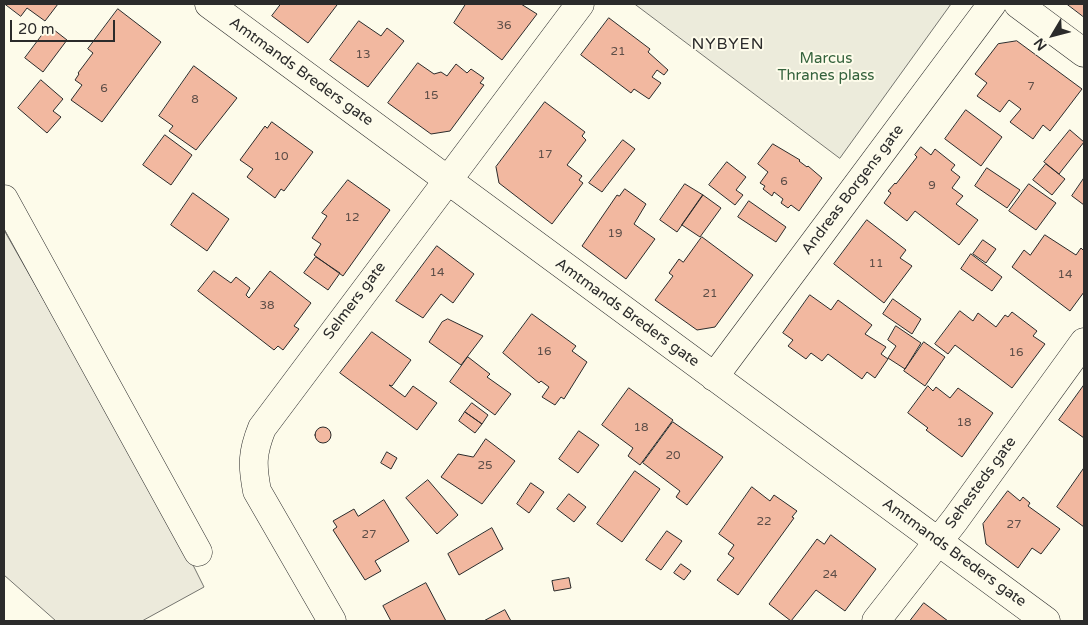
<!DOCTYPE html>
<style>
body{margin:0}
#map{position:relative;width:1088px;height:625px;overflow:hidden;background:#fdfbea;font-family:"Varela Round",sans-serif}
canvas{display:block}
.frame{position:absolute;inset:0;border:5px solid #2b2b2b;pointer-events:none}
.north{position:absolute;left:1028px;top:10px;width:50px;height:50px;-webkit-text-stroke:4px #fdfbea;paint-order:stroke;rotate:233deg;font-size:14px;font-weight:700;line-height:20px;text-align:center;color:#2b2b2b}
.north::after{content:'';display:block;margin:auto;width:18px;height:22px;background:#2b2b2b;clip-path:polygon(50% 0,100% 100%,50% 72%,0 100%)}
.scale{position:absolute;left:10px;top:20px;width:105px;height:22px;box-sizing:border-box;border:2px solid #2b2b2b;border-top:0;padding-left:6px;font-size:15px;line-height:18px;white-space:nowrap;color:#2b2b2b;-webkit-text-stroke:4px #fdfbea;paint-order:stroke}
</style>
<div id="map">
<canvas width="1088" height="625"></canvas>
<div class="frame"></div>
<div class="north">N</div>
<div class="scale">20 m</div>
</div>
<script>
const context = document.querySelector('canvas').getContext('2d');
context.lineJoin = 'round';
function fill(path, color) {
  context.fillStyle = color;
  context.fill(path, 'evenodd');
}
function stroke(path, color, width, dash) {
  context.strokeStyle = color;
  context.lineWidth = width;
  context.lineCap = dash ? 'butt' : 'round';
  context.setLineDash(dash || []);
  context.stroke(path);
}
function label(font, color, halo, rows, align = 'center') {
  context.font = font + ' "Varela Round",sans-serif';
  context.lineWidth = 4;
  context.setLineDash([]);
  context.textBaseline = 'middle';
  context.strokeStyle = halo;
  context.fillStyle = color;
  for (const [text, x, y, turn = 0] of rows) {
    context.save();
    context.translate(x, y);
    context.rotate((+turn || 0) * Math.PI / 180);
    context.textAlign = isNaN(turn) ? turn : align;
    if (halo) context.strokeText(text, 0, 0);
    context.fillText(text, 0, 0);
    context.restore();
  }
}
const green = new Path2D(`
 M635 4H951L840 158Z`);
fill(green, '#ecebdb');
stroke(green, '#74746e', 1);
const parking = new Path2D(`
 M4 230 183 545 204 587 142 621H56L4 575Z`);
fill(parking, '#eceadb');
stroke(parking, '#74746e', 1);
const building = new Path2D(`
 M5 4H58L45 21 27 8 21 16Z
 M281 4H335L337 5 308 43 272 16Z
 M466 4H521L537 14 502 60 454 23Z
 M1067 4H1084V15L1083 16Z
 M118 9 161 42 102 122 71 100 82 85 75 80 79 74 78 73 93 53 88 49Z
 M609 18 650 49 648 52 668 70 664 75 657 70 652 77 661 83 649 99 634 89 631 93 581 55Z
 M359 21 381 36 387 28 404 41 368 87 330 60Z
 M49 26 67 40 43 72 25 58Z
 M1017 41 1082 89 1050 131 1043 125 1033 139 1010 122 1021 109 1009 100 1000 112 977 96 987 83 975 74 998 44Z
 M418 63 434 74 441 72 447 76 456 64 467 73 471 69 484 78 480 83 484 85 450 131 431 134 388 103Z
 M194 66 237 98 196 150 169 131 173 126 159 116Z
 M41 80 63 99 53 111 61 117 47 133 18 108Z
 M545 102 585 132 582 136 586 140 567 165 582 176 579 180 583 183 552 224 499 183 496 167Z
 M966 110 1002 137 981 166 945 139Z
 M272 122 313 152 284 191 281 189 275 198 247 177 253 169 240 160 265 126 267 128Z
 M1070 130 1084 142 1059 174 1044 162Z
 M165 135 192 155 171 185 143 165Z
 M623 140 635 149 602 192 589 183Z
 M773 144 800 160 799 161 807 167 808 166 822 178 799 211 791 205 788 208 781 203 783 199 774 192 772 196 763 189 765 186 760 183 768 172 758 164Z
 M921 147 931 155 935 149 955 165 951 170 960 177 952 188 963 196 956 204 978 220 959 245 915 211 907 221 884 203 891 193 888 191 895 183 896 184 917 157 915 155Z
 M727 162 746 177 736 190 743 195 735 205 709 185Z
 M1046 164 1065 179 1052 195 1033 180Z
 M987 168 1020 190 1007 208 975 186Z
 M1084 178V205L1072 196Z
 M348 180 390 210 343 276 314 255 321 244 312 238 327 216 322 213Z
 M685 184 703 195 677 232 660 220Z
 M1029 184 1056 203 1036 230 1009 211Z
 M625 189 646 204 634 224 655 239 626 279 582 246 617 195 619 196Z
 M193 193 229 219 207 251 171 225Z
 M703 195 721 208 700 237 682 225Z
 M749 201 786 227 776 242 738 217Z
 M867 220 906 250 900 258 912 266 884 303 834 264Z
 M1045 235 1076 255 1081 248 1084 251V292L1070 311 1012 267 1024 250 1030 255Z
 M702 237 753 275 715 327 697 330 655 300 673 276 669 273 679 259 683 262Z
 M983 240 996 249 986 263 973 254Z
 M437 246 474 274 453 303 441 294 423 318 396 301Z
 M971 254 1002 277 992 291 961 269Z
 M316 257 340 273 328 290 304 273Z
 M214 271 231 283 236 277 250 288 246 295 249 298 270 271 311 303 294 326 299 329 283 350 278 346 274 350 198 291Z
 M810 295 831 310 838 300 872 325 865 334 886 347 881 354 888 359 875 378 867 372 862 379 828 354 822 361 811 353 806 359 788 346 793 340 783 333Z
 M893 299 921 319 912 334 883 314Z
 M960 311 973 321 978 313 996 327 1005 315 1008 317 1012 312 1037 331 1033 336 1045 344 1012 388 955 345 948 354 935 344Z
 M532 314 576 346 572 351 587 362 564 399 561 397 555 405 542 397 549 387 541 381 539 383 503 353Z
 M448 319 483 336 461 365 429 342 442 322Z
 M896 326 921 343 905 369 888 358 896 346 888 340Z
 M372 332 411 360 392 386 389 385 405 397 413 386 437 403 417 430 340 373Z
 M924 342 945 357 925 386 904 371Z
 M468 357 490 374 487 377 511 394 495 415 450 382Z
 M1084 385V438L1059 420Z
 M928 386 933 391 936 387 950 398 958 388 993 413 962 457 926 430 928 428 908 413Z
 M629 388 673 420 640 465 628 456 633 448 602 425Z
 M472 403 488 415 482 424 465 412Z
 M465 412 482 424 475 433 459 421Z
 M673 422 723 457 687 505 676 497 680 491 643 463Z
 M315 435a8 8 0 1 1 16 0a8 8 0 1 1-16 0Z
 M579 431 599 445 578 473 559 459Z
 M486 439 515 461 482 504 441 477 458 454 473 457Z
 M387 452 397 458 391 469 381 463Z
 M1084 468V527L1057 507Z
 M635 471 660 489 622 542 597 524Z
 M428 480 458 515 437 534 406 498Z
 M531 483 544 492 529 513 517 504Z
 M752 487 770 501 774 495 797 511 792 517 794 518 738 595 717 580 734 558 728 554 734 545 719 534Z
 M1008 491 1020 501 1023 497 1030 503 1028 506 1060 529 1041 554 1032 548 1018 568 986 544 983 524Z
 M569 494 586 507 574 522 557 509Z
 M384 500 409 541 375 561 381 571 365 580 333 530 337 527 333 521 354 509 358 516Z
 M492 528 503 549 459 575 448 554Z
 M667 531 682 541 661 570 646 560Z
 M831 535 876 569 845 611 816 590 791 621 769 604 817 539 824 544Z
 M681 564 691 571 684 580 674 573Z
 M569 578 571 588 554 591 552 581Z
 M426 583 446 621H391L383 606Z
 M924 603 948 621H910Z
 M505 610 511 621H484Z`);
fill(building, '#f2b8a0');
stroke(building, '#2b2b2b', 1);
const street = new Path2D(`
 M209 4 1046 621
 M1018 4 1084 53
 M4 199 198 552
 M714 377 992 4
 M332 621 257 491C252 465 252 453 262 428L580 4
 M876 621 955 520 1084 342`);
stroke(street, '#2b2b2b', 29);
stroke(street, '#fdfbea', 28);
label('12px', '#5d4e48', null, [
 ["36",504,26],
 ["21",618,52],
 ["13",363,55],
 ["7",1031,87],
 ["6",104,89],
 ["15",431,96],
 ["8",195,100],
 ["17",545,155],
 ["10",281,157],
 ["6",784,182],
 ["9",932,186],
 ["12",352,218],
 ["19",615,234],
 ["11",876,264],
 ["14",437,273],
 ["14",1065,275],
 ["21",710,294],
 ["38",267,306],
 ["16",544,352],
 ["16",1016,353],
 ["18",964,423],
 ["18",641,428],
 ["20",673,456],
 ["25",485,466],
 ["22",764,522],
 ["27",1014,525],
 ["27",369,535],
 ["24",830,575]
]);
label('15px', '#34623c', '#fdfbea', [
 ["Marcus",826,59],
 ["Thranes plass",826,76]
]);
label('15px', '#2b2b2b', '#fdfbea', [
 ["Amtmands Breders gate",301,72,36],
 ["Andreas Borgens gate",853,190,-53],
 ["Selmers gate",355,301,-53],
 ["Amtmands Breders gate",627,313,36],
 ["Sehesteds gate",981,483,-54],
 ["Amtmands Breders gate",954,553,36]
]);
context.letterSpacing = '1px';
label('16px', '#2b2b2b', '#fdfbea', [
 ["NYBYEN",728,45]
]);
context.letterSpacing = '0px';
</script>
